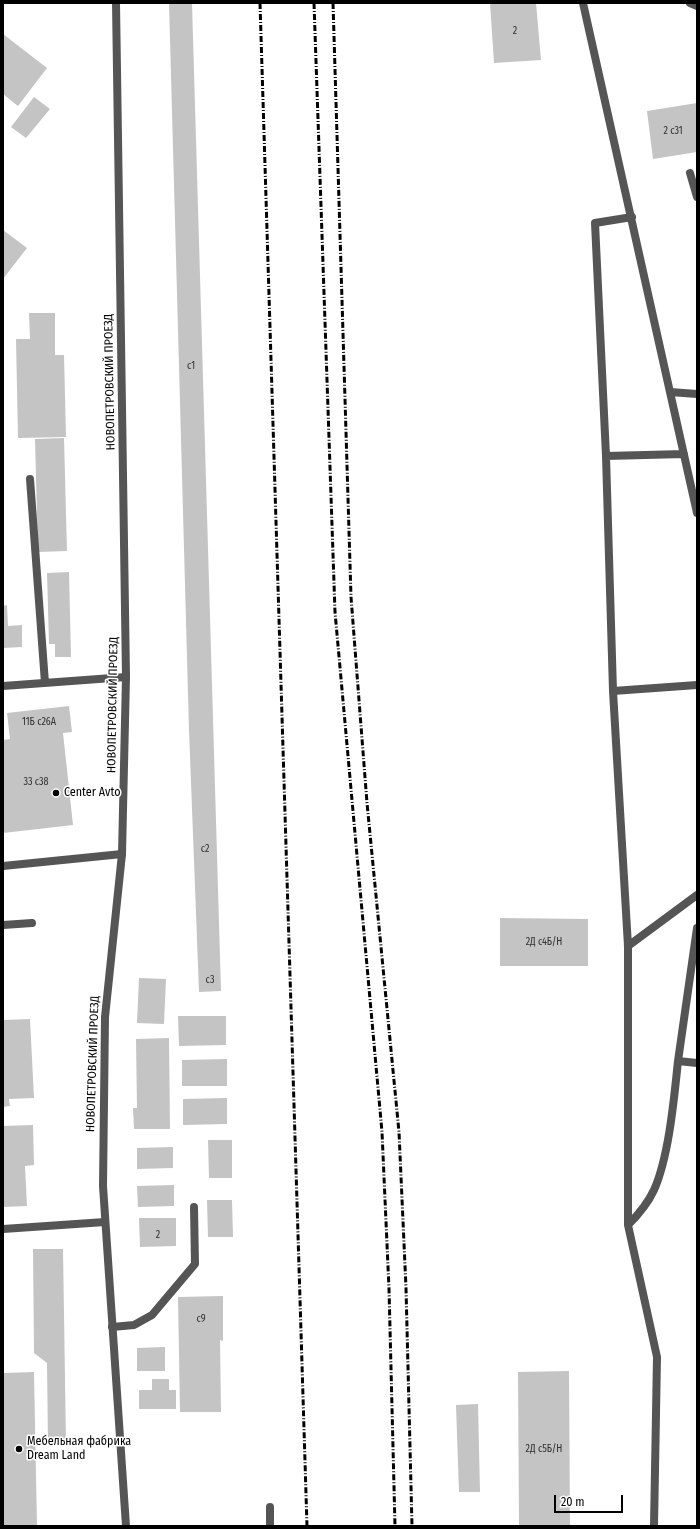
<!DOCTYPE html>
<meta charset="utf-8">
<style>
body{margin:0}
#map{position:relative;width:700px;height:1529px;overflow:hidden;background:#fff;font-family:"Fira Sans Condensed",sans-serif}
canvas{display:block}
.frame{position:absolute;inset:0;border:4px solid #000;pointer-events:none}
.scale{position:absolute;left:554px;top:1495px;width:69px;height:18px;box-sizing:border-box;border:2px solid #000;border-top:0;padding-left:5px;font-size:12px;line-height:14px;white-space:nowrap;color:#000;-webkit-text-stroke:3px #fff;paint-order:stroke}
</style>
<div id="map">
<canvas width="700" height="1529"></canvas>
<div class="frame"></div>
<div class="scale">20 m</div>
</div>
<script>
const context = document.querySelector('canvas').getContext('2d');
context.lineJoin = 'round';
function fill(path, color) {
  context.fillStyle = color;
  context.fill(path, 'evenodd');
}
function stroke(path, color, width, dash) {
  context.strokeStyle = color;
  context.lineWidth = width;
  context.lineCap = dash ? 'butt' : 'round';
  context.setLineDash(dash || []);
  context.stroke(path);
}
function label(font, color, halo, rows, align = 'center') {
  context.font = font + ' "Fira Sans Condensed",sans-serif';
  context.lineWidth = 3;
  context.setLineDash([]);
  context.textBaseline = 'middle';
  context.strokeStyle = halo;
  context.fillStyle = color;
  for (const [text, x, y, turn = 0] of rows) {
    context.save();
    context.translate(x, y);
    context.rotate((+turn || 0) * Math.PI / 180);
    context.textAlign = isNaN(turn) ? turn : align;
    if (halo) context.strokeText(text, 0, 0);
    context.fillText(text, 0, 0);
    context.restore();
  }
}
fill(new Path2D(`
 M169 3H192L221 991 199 992 189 730Z
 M490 3H536L541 60 494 63Z
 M3 34 47 68 18 106 3 94Z
 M34 97 50 109 26 138 11 127Z
 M697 103V152L653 159 647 111Z
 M3 230 27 248 3 279Z
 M29 313H55V355H64L66 437 18 438 16 339H30Z
 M64 438 67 551 38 552 35 439Z
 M69 572 71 657H55V644H49L47 573Z
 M7 605 8 626 22 625V647L3 648V606Z
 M69 706 72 732 63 733 73 825 3 833V740L10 739 7 713Z
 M500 918 588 919V966H500Z
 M139 978 166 979 164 1024 137 1023Z
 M178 1016H226V1045L179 1046Z
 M30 1019 34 1098 9 1099 10 1106 3 1107V1020Z
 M169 1038 170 1129H134L133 1108H137L136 1039Z
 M227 1059V1086H182V1060Z
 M227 1098V1124L183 1125V1099Z
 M33 1125 34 1165 25 1166 27 1206 3 1207V1126Z
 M208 1140H232V1178H209Z
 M173 1147V1168L137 1169V1148Z
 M174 1185V1206L138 1207 137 1186Z
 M207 1200H232L233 1237H208Z
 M139 1218H176V1246L140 1247Z
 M33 1249H63L66 1444 48 1445 47 1363 34 1353Z
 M223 1296V1341L220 1340 221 1412H180L178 1297Z
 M165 1347V1371H137V1348Z
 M569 1371 570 1526H519L518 1372Z
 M34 1372 37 1526H3V1373Z
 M152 1379H169V1390H176V1409H139V1390H152Z
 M478 1404 480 1492H459L456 1405Z`), '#c4c4c4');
stroke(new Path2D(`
 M583 3 697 513
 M690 3 697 6
 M690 173 697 197
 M670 392 697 394
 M684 454 606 456 613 691 697 685
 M606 456 595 223 632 217
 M30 479 45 683
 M3 686 126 677
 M613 691 628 946V1225C638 1215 648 1203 654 1190 669 1156 674 1099 678 1061L697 1063
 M3 866 122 854
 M3 925 32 923
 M628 946 697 895
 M678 1061 697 928
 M628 1225 657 1357 654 1526
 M3 1229 105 1222
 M112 1327 134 1325 152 1315 195 1264 194 1207
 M270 1507V1526`), '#555', 8);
stroke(new Path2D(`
 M116 3 126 677 122 854 105 1017 103 1186 126 1526`), '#555', 8);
stroke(new Path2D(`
 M260 3 307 1526
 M314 3 335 612 382 1132 389 1289 395 1526
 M333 3 351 597 367 803 399 1132 406 1288 412 1526`), '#000', 3, [6, 2, 1, 2]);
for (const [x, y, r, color] of [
 [56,793,4,"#000"],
 [19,1449,4,"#000"]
]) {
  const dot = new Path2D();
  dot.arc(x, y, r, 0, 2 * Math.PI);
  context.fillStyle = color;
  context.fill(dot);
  stroke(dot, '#fff', 1.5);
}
label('10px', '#313131', null, [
 ["2",515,31],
 ["2 с31",673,131],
 ["с1",191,366],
 ["11Б с26А",39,722],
 ["33 с38",36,782],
 ["с2",205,849],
 ["2Д с4Б/Н",544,942],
 ["с3",210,980],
 ["2",158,1235],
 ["с9",201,1319],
 ["2Д с5Б/Н",544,1449]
]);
label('12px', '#000', '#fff', [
 ["НОВОПЕТРОВСКИЙ ПРОЕЗД",110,382,-91],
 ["НОВОПЕТРОВСКИЙ ПРОЕЗД",113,705,-89],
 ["НОВОПЕТРОВСКИЙ ПРОЕЗД",93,1064,-88]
]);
label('12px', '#000', '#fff', [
 ["Center Avto",64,793],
 ["Мебельная фабрика",27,1442],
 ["Dream Land",27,1456]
], 'left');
</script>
